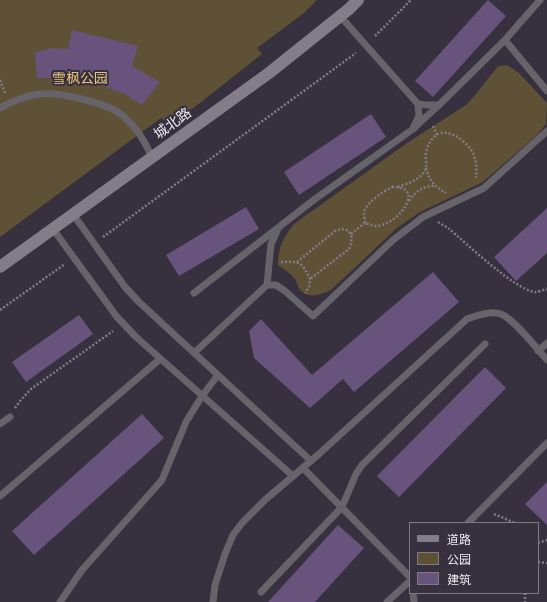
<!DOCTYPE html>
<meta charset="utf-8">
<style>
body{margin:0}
#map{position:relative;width:547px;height:602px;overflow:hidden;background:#37303e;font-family:Karla,"Noto Sans SC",sans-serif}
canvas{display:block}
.legend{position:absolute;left:409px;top:522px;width:130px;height:72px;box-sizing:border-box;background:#37303e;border:1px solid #7f7a86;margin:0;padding:5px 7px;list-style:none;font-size:12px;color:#ece8f1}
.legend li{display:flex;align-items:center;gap:8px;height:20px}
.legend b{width:20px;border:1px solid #7f7a86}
</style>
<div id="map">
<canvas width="547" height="602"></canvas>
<ul class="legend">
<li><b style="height:5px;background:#827d88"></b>道路</li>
<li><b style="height:11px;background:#5f5135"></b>公园</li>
<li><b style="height:11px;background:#68537d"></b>建筑</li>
</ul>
</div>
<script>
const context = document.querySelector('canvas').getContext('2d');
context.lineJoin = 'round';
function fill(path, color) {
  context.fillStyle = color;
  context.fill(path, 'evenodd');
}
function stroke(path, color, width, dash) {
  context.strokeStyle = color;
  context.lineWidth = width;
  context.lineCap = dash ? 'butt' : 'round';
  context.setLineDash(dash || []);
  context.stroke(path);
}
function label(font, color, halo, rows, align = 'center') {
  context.font = font + ' Karla,"Noto Sans SC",sans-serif';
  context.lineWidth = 4;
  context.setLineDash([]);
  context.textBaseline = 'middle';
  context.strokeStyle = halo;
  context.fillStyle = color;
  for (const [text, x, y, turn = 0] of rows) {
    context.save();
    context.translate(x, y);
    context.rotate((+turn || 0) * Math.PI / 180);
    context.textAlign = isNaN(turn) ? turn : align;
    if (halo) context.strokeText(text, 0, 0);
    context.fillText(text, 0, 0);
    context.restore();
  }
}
fill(new Path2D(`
 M0 0H317L304 13 257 48 262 54 196 106 170 124 161 118 0 237Z
 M507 65 519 73 547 103 546 124 537 135 483 182 420 212 397 228 331 290C320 295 307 300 299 288 297 285 297 282 295 279 290 273 284 269 278 265 278 247 283 238 294 224L407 143 466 105 476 94 498 66Z`), '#5f5135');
fill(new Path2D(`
 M488 0 506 16 433 97 415 81Z
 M72 30 138 46 132 66 160 82 142 105 125 94 106 87 74 78H37L35 52 53 48 68 49Z
 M371 114 386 137 299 195 284 172Z
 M246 207 259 229 179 276 166 255Z
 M547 208V253L516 281 494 257Z
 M433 272 459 302 354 392 343 379 310 408 254 358 249 331 261 319 312 375Z
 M79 315 93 334 26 382 12 362Z
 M485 367 506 388 399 497 377 476Z
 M142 414 164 438 34 555 12 531Z
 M547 482V525L525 504Z
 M338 525 364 548 315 602H268Z`), '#68537d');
stroke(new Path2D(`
 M375 36 411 0
 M0 80 5 93
 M433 126 437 135
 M426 168C429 180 435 187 446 193
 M392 187C427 186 399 224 377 226 373 226 369 224 365 223 365 220 364 216 364 213 365 203 383 192 392 187Z
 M398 187C407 184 423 179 426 168 427 164 425 158 426 153 431 130 447 127 464 142 476 152 477 164 476 178
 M409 201C415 191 424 186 435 186
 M438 222 448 228C465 242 515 290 535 292 538 292 543 290 547 289
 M351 234 365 223
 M103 237 356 53
 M281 262C300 261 302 262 310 279L309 287 305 293
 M297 262 335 231C350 225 355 236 349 249L310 279
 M0 310 65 264
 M15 408 20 401 31 389 113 331
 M494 514 515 523
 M538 543 547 540
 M538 562 547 563
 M525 593V602`), '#827c88', 2.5, [2, 2]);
stroke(new Path2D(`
 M340 16 418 104 427 105H439L505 40 540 0
 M505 40 547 91
 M0 108C12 101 27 96 40 94 60 92 107 103 122 115 137 128 144 140 152 157
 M414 126 419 116 418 104
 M73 214 125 287 139 302 311 461
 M53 229 117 317 136 337 293 476
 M267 285 271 244 277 231
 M194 293 315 199 413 129 439 105
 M538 351 547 343
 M194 353 267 285H276L285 291 313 316 393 240 423 217 484 188 547 131
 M0 424 10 417
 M303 468 410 577
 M0 496 160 359
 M468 523 547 443
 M261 592 342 507 356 474 362 465 485 344
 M413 593 414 602
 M60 602 82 570 162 480 186 422 202 396 218 375
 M213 602 215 585 225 554 233 535 242 523 266 499 319 454 467 319C476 316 491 310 501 314 514 319 537 349 547 360
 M387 602 410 581`), '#66636a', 7);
stroke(new Path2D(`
 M0 267 269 73 349 9 358 0`), '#827d88', 12);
label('14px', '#e9c47c', '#37303e', [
 ["雪枫公园",80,79]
]);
label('14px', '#ece8f1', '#37303e', [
 ["城北路",173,124,-36]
]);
</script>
